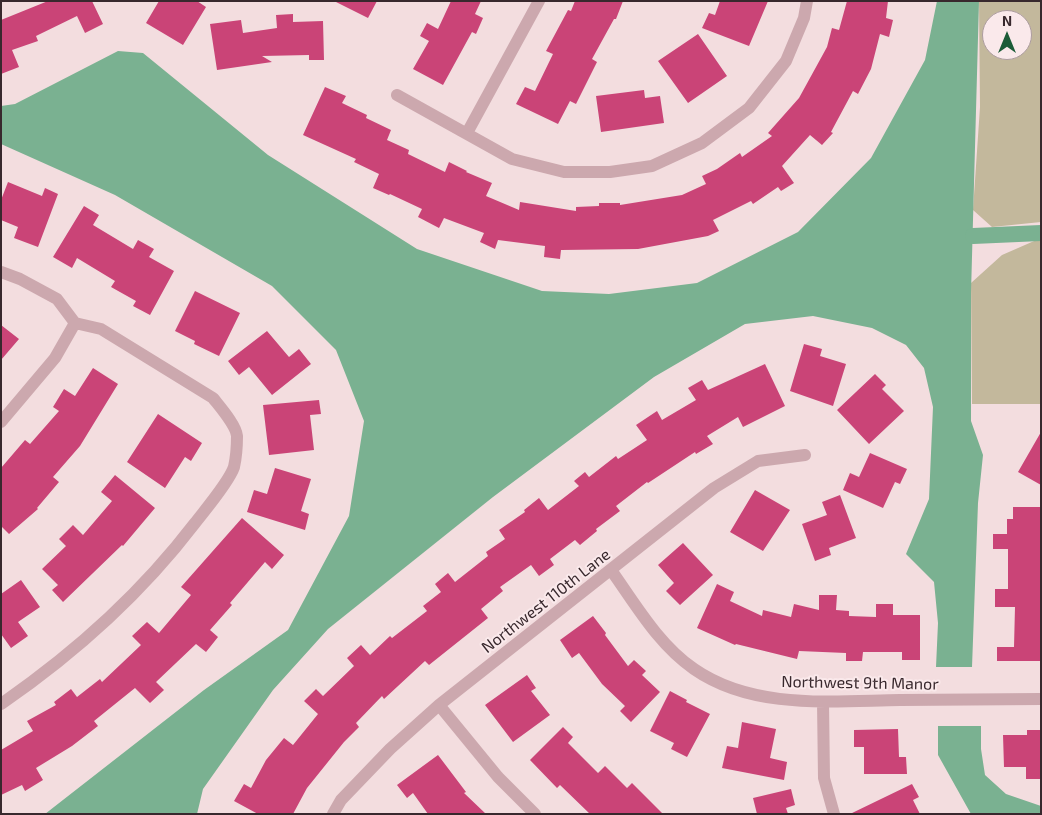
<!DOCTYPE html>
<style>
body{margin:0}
#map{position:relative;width:1042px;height:815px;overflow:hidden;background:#f3dddf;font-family:"Exo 2",sans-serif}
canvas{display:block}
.frame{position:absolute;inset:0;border:2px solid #38282d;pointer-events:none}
.north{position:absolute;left:982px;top:10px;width:50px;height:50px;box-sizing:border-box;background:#fae9eb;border:1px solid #ac9c9f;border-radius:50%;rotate:0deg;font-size:14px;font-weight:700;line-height:20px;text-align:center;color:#38282d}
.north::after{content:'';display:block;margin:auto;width:18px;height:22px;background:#1c5c38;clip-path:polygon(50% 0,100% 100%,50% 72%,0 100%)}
</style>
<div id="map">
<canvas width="1042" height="815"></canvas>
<div class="frame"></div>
<div class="north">N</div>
</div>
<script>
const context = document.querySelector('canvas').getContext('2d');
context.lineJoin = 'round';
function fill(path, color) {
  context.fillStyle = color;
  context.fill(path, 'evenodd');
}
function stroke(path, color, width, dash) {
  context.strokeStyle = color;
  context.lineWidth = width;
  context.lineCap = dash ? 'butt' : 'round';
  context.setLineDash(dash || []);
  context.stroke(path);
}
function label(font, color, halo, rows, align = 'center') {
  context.font = font + ' "Exo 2",sans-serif';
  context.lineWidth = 4;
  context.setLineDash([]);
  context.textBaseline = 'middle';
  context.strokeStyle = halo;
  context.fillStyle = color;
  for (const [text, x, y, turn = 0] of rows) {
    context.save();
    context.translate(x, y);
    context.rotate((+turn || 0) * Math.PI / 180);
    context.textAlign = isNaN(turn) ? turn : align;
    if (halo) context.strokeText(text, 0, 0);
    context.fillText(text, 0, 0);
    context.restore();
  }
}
fill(new Path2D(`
 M979 1H1041V222L992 227 973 210 980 107ZM992 20H1022V50H992Z
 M1041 238V404H972L971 283 1002 255Z`), '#c3b89c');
fill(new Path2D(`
 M937 1H979L971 293V421L983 455 978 503 972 667H936L938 623 934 582 906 554 929 499 933 407 924 368 906 345 872 328 813 316 745 324 654 377 493 497 328 629 273 690 203 789 197 814H45L204 690 288 630 349 516 364 421 336 350 272 286 115 195 1 144V106L15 104 118 51 143 53 268 155 417 249 542 291 609 294 697 283 798 232 871 158 925 60Z
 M938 726H981V749L985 775 1006 794 1041 806V814H971L938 755Z`), '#7ab191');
stroke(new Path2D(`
 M973 236 1041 233`), '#7ab191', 16);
fill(new Path2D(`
 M48 1H92L103 24 85 33 77 16 36 36 38 41 12 50 19 67 1 74V20Z
 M159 1H197L206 7 183 45 146 23Z
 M334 1H377L368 18Z
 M451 1H481L475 14 483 18 476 34 472 32 443 85 413 69 429 41 420 36 427 23 438 29Z
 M575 1H623L616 19H614L592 59 597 62 576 104 570 101 558 124 516 104 525 87 535 91 553 54 546 51 568 10 571 11Z
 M720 1H768L749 46 702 28 709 13 715 15Z
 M847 1H888L886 18 893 20 889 37 880 34 871 69 858 94 853 91 831 132 833 133 822 145 810 135 782 166 794 183 781 191 778 187 753 204 751 201 713 220 719 231 708 236 638 249 561 250 560 259 544 257 545 246 498 240 495 249 480 242 484 233 444 218 439 228 418 217 422 209 390 194 389 195 373 188 379 174 354 162 356 159 303 135 325 87 346 96 342 103 367 115 366 118 391 130 387 140 409 150 408 154 445 172 449 162 467 171 466 172 492 183 486 196 519 210 520 202 576 211V207L599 206V203H620V205L682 195 706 184 702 176 717 169 740 153 742 157 772 136 768 133 799 98 827 47 832 28 839 30Z
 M293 14V22L323 21 324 60H309V55L262 56 272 62 217 70 210 24 241 20 243 33 277 28 276 15Z
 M698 34 727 76 688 103 658 61Z
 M644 90 645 98 660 96 664 123 601 132 596 96Z
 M8 182 42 196 45 188 58 194 38 247 14 238 18 227 1 220V200Z
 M84 206 99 215 93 225 133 249 138 240 154 249 149 257 174 271 150 315 133 306 136 301 111 287 115 281 77 258 72 268 53 257Z
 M195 291 240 313 219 356 194 344 195 341 175 331Z
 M1 325 19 339 1 360Z
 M267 331 289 357 299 349 311 364 272 395 249 367 239 375 228 361Z
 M804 344 822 349 820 356 846 364 833 406 790 391Z
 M765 364 785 406 743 427 738 417 707 436 713 444 696 454 695 452 648 483 647 482 616 506 620 511 596 529 597 531 580 545 575 540 550 559 554 565 539 576 531 565 500 587 503 591 481 609 488 618 429 665 425 661 384 699 382 696 356 723 359 727 344 742 307 788 293 814H258L234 801 244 784 251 788 266 760 284 738 293 745 318 714 304 701 316 689 323 696 354 666 347 658 361 645 370 655 390 636 392 638 427 611 423 606 441 592 435 584 448 573 455 582 488 556 486 552 505 539 499 530 525 512 524 510 539 498 548 510 579 486 574 481 585 472 589 477 616 456 618 459 647 440 636 425 657 411 662 420 696 400 688 388 702 380 708 390Z
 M93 368 118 384 80 446 53 477 59 482 37 508 38 509 9 534 1 526V468L25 440 30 444 59 411 53 407 64 389 75 396Z
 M875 374 886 385 882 389 904 411 869 444 837 410Z
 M319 400 321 414 310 415 314 450 269 455 263 405Z
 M158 414 202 443 191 461 185 457 165 488 127 462Z
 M1041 432V485L1018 472Z
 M870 453 907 469 900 484 895 482 883 508 843 490 850 473 859 477Z
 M275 468 311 479 301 511 309 514 305 530 247 512 254 490 267 494Z
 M115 475 155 508 123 546 122 545 63 602 52 590 58 585 42 569 66 546 59 539 73 525 83 535 112 501 101 492Z
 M755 490 790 510 763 551 730 532Z
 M840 495 856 538 829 548 831 555 815 561 802 524 827 515 822 502Z
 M1013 507H1041V661H997V647H1014L1015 607H995V589H1008V549H993V534H1007V519H1013Z
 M242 518 284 555 272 569 265 562 230 603 232 605 210 630 218 637 206 652 196 644 156 682 164 690 150 703 135 688 94 721 98 726 72 746 36 768 43 780 25 791 22 785 1 795V750L33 731 27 721 56 705 54 702 71 689 77 697 100 679 102 682 141 645 132 636 147 622 159 633 191 595 181 587Z
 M683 543 713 575 680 605 666 591 674 583 658 565Z
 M21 580 40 607 18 622 28 636 11 648 1 634V594Z
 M717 584 734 592 730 601 762 616 763 610 791 617 794 604 819 610V595H837L836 610 849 611V616L876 617V604H893V615H920V660H902V652H863L862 661H846V653L799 651 797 659 736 644 735 645 697 628Z
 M593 616 606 633 605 635 628 666 634 660 646 671 642 675 660 692 631 722 620 711 625 706 602 684 579 653 572 658 560 640Z
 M527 675 536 688 531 691 550 715 513 742 485 705Z
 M670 691 687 700 686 702 710 714 687 757 671 749 674 743 650 731Z
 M742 722 776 729 770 758 787 762 784 780 722 768 727 746 738 748Z
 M563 727 573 737 568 743 598 773 605 766 627 788 632 783 663 814H590L560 785 557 788 530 760Z
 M898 729 899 757H906L907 774H864V747H854V730Z
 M1027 730H1041V779H1026V767H1004L1003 735H1027Z
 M438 755 466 792 464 793 486 814H428L413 793 407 798 397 785Z
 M912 784 919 797 913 800 920 814H850Z
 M791 789 795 805 786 808 788 814H757L753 798Z`), '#ca4477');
stroke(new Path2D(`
 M397 95 512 159 564 172H610L652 166 702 143 749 108 786 61 804 18 807 1
 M467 133 539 1
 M1 272 20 279 57 299 75 323 101 329 213 398C220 407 236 425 237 436 237 446 236 458 234 467 229 482 205 510 195 523 140 595 75 653 1 704
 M1 422 55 358 75 323
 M611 570C636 605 658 644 694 669 753 710 832 701 900 700 947 700 994 699 1041 699
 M823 702 824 778 834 814
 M439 705 498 777 535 814
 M333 814 341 800 390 749 439 705 714 488 758 461 805 455`), '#cca8ae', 12);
label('16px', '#38282d', '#fae9eb', [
 ["Northwest 110th Lane",546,601,-38],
 ["Northwest 9th Manor",860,683,1]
]);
</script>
